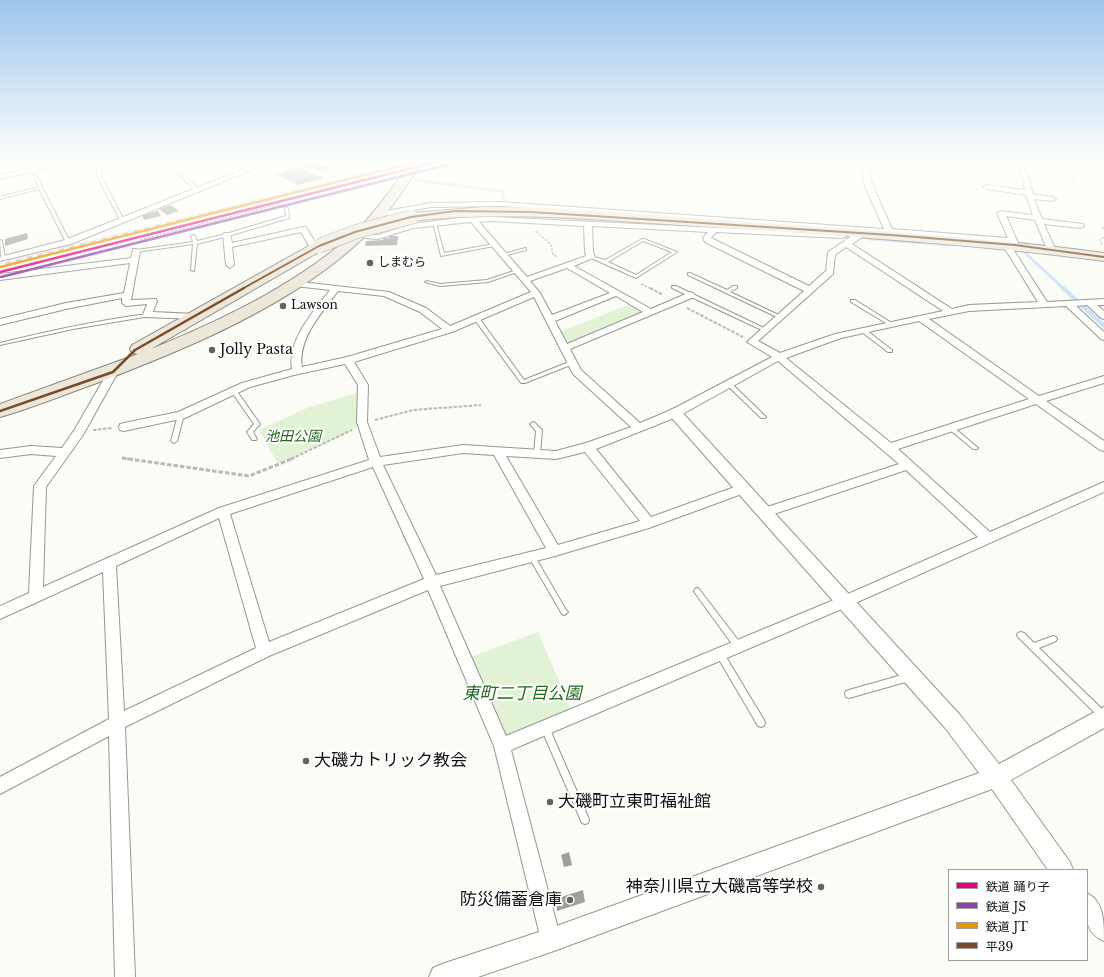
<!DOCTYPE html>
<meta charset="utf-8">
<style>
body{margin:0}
#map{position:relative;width:1104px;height:977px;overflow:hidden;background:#fcfcf6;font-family:"Libre Baskerville","Noto Sans JP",serif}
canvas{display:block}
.legend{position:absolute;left:948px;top:869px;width:140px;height:92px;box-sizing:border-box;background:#fff;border:1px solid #9f9f9f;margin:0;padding:5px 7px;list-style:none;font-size:12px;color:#101010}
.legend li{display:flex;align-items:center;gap:8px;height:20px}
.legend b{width:20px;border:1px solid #9f9f9f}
</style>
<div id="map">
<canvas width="1104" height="977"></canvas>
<ul class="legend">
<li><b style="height:5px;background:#e5007d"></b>鉄道 踊り子</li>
<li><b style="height:5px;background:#8e44ad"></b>鉄道 JS</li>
<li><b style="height:5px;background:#e79602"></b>鉄道 JT</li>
<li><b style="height:5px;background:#7a4b2a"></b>平39</li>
</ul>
</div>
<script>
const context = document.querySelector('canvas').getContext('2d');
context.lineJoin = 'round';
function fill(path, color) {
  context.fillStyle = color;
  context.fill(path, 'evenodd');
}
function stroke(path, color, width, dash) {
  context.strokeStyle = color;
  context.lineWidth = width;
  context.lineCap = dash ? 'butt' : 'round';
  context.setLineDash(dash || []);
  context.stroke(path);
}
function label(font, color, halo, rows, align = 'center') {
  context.font = font + ' "Libre Baskerville","Noto Sans JP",serif';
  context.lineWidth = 4;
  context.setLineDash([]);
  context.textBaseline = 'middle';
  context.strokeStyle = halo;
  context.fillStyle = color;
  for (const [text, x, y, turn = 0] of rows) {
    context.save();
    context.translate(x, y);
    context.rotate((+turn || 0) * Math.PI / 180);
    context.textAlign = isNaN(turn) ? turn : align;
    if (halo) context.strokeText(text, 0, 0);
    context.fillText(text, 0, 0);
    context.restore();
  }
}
fill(new Path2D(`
 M1016 160H1059L1071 172 1085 198 1079 197 1061 171 1019 167Z`), '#f8f9e2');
fill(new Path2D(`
 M634 303 650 312 565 348 556 333Z
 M363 391V425L278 464 259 430 307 408Z
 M538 632 574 716 502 746 465 659Z`), '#e2f3d5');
stroke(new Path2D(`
 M415 180 502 191 504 199
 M869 239 953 245
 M1020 250 1023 251 1064 289`), '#cae1f7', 3);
stroke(new Path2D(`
 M1063 288 1104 326`), '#cae1f7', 4);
fill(new Path2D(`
 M301 160H307L332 168 323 172 294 163Z
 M297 167 325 178 298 185 277 175Z
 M171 205 179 211 167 215 159 209Z
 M158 211 161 216 144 220 142 215Z
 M27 233 28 239 5 246V239Z
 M390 236H398L397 245 365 246 366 241 383 240 384 238H389Z
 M569 852 572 865 564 867 561 855Z
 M583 890 585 902 557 911 555 899Z`), '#a09f9b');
const service = new Path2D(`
 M42 160H46L48 167H46Z
 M97 160H101V176L124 220 123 221 120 220 97 176Z
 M164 160H167L198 189V191H196Z
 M30 168 33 169 70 242 69 243 66 242 39 189 0 199V197L39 187Z
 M285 207 288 208 289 218 228 236 197 244 194 271 191 270 193 244 136 252 134 251 136 250 193 242 191 236 193 235 195 236 197 241 226 234 286 216Z
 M433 222 436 223 444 253 494 244 496 245 494 246 441 256Z
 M642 239H644L677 252 636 278 589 257 591 256 605 260ZM643 241 672 252 636 275 608 262Z
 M0 240 2 241 5 258 3 259 1 258Z
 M525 248H526V250L503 256 501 255Z
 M517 270 520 271 488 282 440 286 425 282 427 281 440 284 487 280Z
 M688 273H690L727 290 733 286H737V288L730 292 783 317 781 318H779L688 275Z
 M672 286H676L768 330 766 331H764L672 288Z
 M851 300H855L895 325V326H891L851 302Z
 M148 314H150V316L73 329 0 345V343C49 331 98 320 148 314Z
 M475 318H479L524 380 569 362H573V364L525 383H521L475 320Z
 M862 330H866L892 350V352H888L862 332Z
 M729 382 731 383 765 416 766 417 765 418H761L727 385 726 384 727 383Z
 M234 389 236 390 260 424 253 432 257 439 256 440H252L247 432 254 424 231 391Z
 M181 413 184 415 177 441 174 443 171 441 178 415Z
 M533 422 535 423 542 430 540 454 537 456 534 454 536 431 530 424Z
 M951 426 953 427 977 447 978 448 977 449H973L949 429 948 428 949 427Z
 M532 554 534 555 566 610 568 612 566 614 564 615 562 614 530 559 529 557 530 555Z
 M697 588 699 589 741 644 742 646 741 648 738 649 735 648 695 593 694 591 695 589Z
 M1021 632 1024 633 1034 643 1053 636 1056 637 1057 639 1056 641 1039 648 1104 711V719L1100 718 1018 637 1017 635 1018 633Z
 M720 651 723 652 764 720 765 723 764 726 761 727 758 726 717 656 716 654 717 652Z
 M909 673 912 674 913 677 912 680 909 681 849 698 846 697 845 694 846 691 849 690Z
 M545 724 548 725 588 817 589 820 588 823 585 824 582 823 541 728 542 725Z`);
const minor = new Path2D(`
 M69 160H82L0 179V175Z
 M267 160H276L71 244 0 261V257L65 240Z
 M861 160H867L872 184 892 229 1008 238 997 213 1001 211 1033 215 1026 195 987 189 983 187 987 185 1025 190 1022 176 1013 160H1019L1028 176 1033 194 1052 197 1056 199 1052 201 1034 199 1042 219 1083 224 1084 226 1080 228 1044 224 1055 249 1051 251 1047 249 1035 220 1006 216 1019 245 1015 247 1009 243 1047 302 1104 299V305H1097L1104 311V319L1101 318 1087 305 1076 306 1104 332V340L1101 339 1066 306 969 311 929 319 1039 396 1104 376V383L1046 401 1104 441V451L1100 450 1036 404 898 449 990 532 1104 482V492L851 605 511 750 561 940 558 947 551 950 544 947 541 940 494 746 428 590 269 656 125 727 135 977H115L109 736 0 794V777L109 719 103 572 0 619V606L29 593 34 486 56 456 31 454 0 458V450L31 446 62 448 75 429 109 370H117L118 372 83 435 46 487 43 587 219 508 369 460 357 422 358 385 345 364 294 375 250 387 185 418 124 431 120 430 119 427 120 424 124 423 178 412 242 383 292 369C287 340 314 311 330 290L295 286 291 283 292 281 389 292 426 308 450 326 531 292 471 222 413 228 378 239 355 237V233L378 235 412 224 459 218 491 217 845 234 846 236 842 238 716 232 711 238 809 286 826 271 828 252 859 231 731 222V225L727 227 723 225V221L501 206 431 207 378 217 374 215 375 213 431 203 501 202 884 229 864 184ZM491 221 584 226 585 252 586 256 527 277 479 222ZM592 226 708 232 703 238 705 242 804 291 747 342 772 357 671 410 640 423 581 370 570 349 694 297 695 295 691 292 688 293 651 309 574 266 595 257 593 252ZM865 232 886 234 888 237H894L895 234 1003 243 1002 244 1038 302 969 305 952 309 852 244 865 235ZM846 247 943 311 835 334 780 353 758 341 833 274 835 255ZM567 268 610 293 552 315 540 293 530 281ZM338 291 384 296 420 312 442 329 347 357 302 367C297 339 323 311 338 291ZM616 296 643 312 567 344 555 321ZM534 297 573 374 631 427 586 443 556 451 463 445 380 457 367 422 368 385 354 362 452 332ZM919 321 1029 399 891 443 786 358 841 338ZM778 361 899 464 761 509 759 512 761 515 765 517 906 470 978 537 841 597 506 736 440 586 555 556 649 528 747 492 749 489 747 486 743 484 651 517 596 449 679 416ZM585 452 640 521 558 545 506 456 556 459ZM463 453 494 455 546 548 436 575 383 465ZM373 467 424 579 269 642 230 514ZM219 518 256 648 124 711 116 566Z
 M914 160H920L921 164 916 165Z
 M944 160H960L968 163 965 165Z
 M303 227H306L319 249 318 251H312L301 232 232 247 234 265 230 268 226 265 223 235 224 233H230L232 243Z
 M133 249H136L140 251 131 300 156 299 157 301 153 312 195 314 200 317 198 319 145 317 143 315 147 304 126 306 122 303V298L66 309 0 325V319L66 303 124 293 130 263 0 280V274L131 258Z`);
const tertiary = new Path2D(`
 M675 408 680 410 960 715 999 764 1104 707V728L1011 780 1070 862 1073 870H1048L992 789 551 952 478 977H429L433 968 442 964 551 928 979 773 946 729 670 416 668 413 670 410Z
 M1087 893C1104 902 1104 921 1104 941 1082 932 1087 913 1087 893Z`);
const trunk = new Path2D(`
 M412 160H424C404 189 386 218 360 241 289 307 184 350 94 384 63 395 32 408 0 417V404L138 354 132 353 130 349 132 345 314 243 319 242 324 243 326 246 324 249 151 349C224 319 305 281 362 225 381 205 396 183 412 160Z
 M484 207C568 207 650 215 734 221 857 229 981 237 1104 253V261C973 244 842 236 711 227 609 221 513 210 411 221L406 220 404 217 406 214 411 213Z`);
stroke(service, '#969694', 2);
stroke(minor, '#969694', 2);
stroke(tertiary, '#969694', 2);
stroke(trunk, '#848481', 2);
stroke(new Path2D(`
 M1102 227 1104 230
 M536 231 551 245 553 255 558 257
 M140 240 279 204
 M1102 245 1100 239 1104 238
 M641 284 652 289`), '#b9b9b8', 1.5, [2.5, 1.5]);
stroke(new Path2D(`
 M650 288 663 295
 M687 308 743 337
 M375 420 413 410 481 405
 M93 430 112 428
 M122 458 129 459
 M291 459 352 430`), '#b9b9b8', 2, [3.5, 1.5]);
stroke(new Path2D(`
 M122 458 249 476 294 458`), '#b9b9b8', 3, [4.5, 2]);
fill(service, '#fffffe');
fill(minor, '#fffffe');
fill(tertiary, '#fffffe');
fill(trunk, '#ece7d8');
const rail = new Path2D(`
 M0 265 424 160`);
stroke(rail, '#d9c7c5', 3);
stroke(rail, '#fff', 2, [5.5]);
const trunkBridge = new Path2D(`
 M319 246 355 232 411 217`);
stroke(trunkBridge, '#848481', 15, []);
stroke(trunkBridge, '#ece7d8', 14);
stroke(new Path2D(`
 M242 289 319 246 355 232 411 217 455 211 531 212 891 235 1015 245 1104 257`), '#7a4b2a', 2);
stroke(new Path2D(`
 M0 411 113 372 135 350 244 288`), '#7a4b2a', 2.5);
stroke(new Path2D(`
 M0 272 444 160`), '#e5007d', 2.5);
stroke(new Path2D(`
 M1 277 446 165`), '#8e44ad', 2.5);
stroke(new Path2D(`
 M0 267 424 160`), '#e79602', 2.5);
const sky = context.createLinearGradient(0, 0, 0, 297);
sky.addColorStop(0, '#9cc6ee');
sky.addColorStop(0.54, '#fefefb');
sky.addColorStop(1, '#fefefb00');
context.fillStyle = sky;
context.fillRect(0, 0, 1104, 297);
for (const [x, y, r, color] of [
 [370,263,4,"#636360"],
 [283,306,4,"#636360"],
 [212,350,4,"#636360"],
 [306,761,4,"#636360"],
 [550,802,4,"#636360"],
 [821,887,4,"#636360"],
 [570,900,4,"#636360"]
]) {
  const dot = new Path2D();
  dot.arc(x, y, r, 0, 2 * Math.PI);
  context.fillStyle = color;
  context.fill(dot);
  stroke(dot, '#fff', 1.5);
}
label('12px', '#101010', '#fff', [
 ["しまむら",378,263],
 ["Lawson",291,306]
], 'left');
label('14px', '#101010', '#fff', [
 ["Jolly Pasta",220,350]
], 'left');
label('italic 14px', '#216b1d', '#fff', [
 ["池田公園",293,437]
]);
label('italic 17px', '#216b1d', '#fff', [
 ["東町二丁目公園",522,694]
]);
label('17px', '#101010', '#fff', [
 ["大磯カトリック教会",314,761],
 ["大磯町立東町福祉館",558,802],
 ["神奈川県立大磯高等学校",813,887,"right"],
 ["防災備蓄倉庫",562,900,"right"]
], 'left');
</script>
